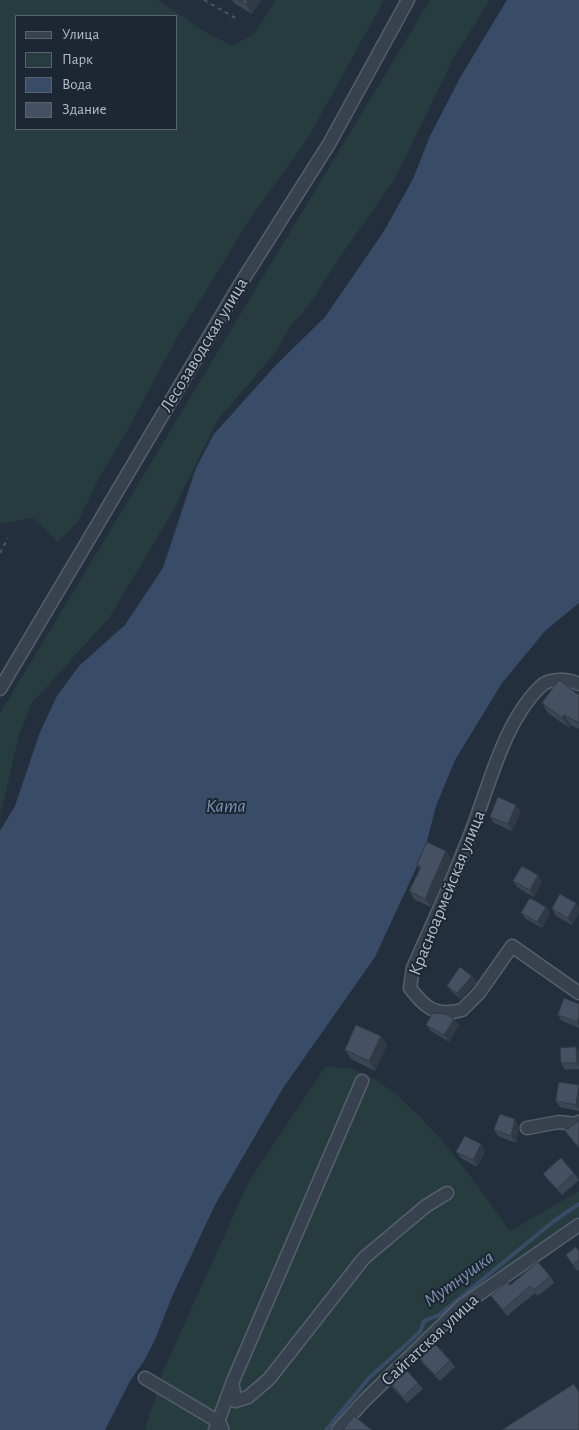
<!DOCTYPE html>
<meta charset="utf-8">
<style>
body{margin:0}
#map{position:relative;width:579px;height:1430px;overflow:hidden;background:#242f3e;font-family:"Alegreya Sans",sans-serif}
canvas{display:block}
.legend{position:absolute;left:15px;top:15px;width:162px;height:115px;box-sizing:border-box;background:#1d2633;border:1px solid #59626f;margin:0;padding:6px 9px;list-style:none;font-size:15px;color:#b4bcc9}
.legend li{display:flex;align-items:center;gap:10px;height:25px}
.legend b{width:25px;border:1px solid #59626f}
</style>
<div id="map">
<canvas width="579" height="1430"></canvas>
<ul class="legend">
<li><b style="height:6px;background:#38414e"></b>Улица</li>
<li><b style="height:14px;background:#263c3f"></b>Парк</li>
<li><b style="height:14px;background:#394c67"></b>Вода</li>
<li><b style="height:14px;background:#455162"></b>Здание</li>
</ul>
</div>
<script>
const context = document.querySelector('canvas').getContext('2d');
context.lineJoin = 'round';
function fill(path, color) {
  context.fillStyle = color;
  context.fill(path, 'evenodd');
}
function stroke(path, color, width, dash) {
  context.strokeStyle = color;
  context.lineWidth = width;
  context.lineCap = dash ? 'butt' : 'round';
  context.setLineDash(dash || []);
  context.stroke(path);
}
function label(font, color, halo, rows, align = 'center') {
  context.font = font + ' "Alegreya Sans",sans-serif';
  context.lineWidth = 4;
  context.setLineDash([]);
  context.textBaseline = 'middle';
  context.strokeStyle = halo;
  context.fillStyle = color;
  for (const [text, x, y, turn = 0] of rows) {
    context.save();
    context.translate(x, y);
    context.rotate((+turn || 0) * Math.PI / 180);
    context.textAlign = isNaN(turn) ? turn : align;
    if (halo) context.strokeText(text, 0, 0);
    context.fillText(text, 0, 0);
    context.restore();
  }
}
fill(new Path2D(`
 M0 0H158L200 29 232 46 254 34 276 0H384L308 138 250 219 178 336 128 429 97 482 78 521 58 542 33 518 0 524ZM16 16H176V129H16Z
 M430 0H490L454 57 395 179 340 257 307 308 293 323 275 353 217 421 173 511 109 618 31 704 19 736 0 816V713Z
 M325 1067C333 1067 341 1067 348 1068 406 1081 477 1184 510 1231L579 1191V1220L458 1305 336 1430H145L164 1369 249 1181Z`), '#263c3f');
fill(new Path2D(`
 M507 0H579V603L545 631 502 683 455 760 436 806 425 849 375 957 283 1088 215 1205 174 1292 154 1342 144 1361 130 1381 105 1430H0V831L15 806 40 732 57 696 79 666 125 625 163 568 196 468 214 434 276 365 325 317 384 231 413 179 430 136 461 76Z`), '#394c67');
stroke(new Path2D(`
 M326 1430 369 1378 420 1332 424 1321 439 1315 554 1221 579 1204`), '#394c67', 4);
const minor = new Path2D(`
 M579 684C568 679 549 677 540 687 501 725 487 796 466 845 450 887 431 927 413 968L410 988C425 1008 436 1017 462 1010L479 993 512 946 579 993
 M0 689 239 286 329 144 408 0
 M527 1128 559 1122 576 1124 579 1122
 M145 1378 219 1422 222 1428
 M233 1386 235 1401 248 1397 269 1379 364 1258 426 1206 447 1193
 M215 1430 233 1381 362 1081
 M338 1430 364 1401 462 1306 579 1225`);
stroke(minor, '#565f6c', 15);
stroke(new Path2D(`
 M204 0 237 19
 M0 553 8 538`), '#44595c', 2, [4, 4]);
stroke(minor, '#38414e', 12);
fill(new Path2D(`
 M232 0H261L252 14 234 3Z
 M579 695V729L571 725 569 728 548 713 542 703Z
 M521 811 512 831 494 823 490 817Z
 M452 859 431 907 415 900 409 891 420 869 417 865Z
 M513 881 542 882 534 897 518 888Z
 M560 894 572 925 556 916 552 909Z
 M546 907 550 913 542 928 526 919 521 913Z
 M472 976 477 982 461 999 452 992 447 986Z
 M579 1004V1028L562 1021 558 1015Z
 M454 1019 459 1025 449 1042 431 1031 426 1025Z
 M381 1036 387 1045 375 1071 351 1059 345 1050Z
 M579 1052V1069L565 1070 561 1063Z
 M579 1085V1111L560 1107 556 1101Z
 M519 1126 516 1143 498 1136 494 1130Z
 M481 1144 485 1151 477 1167 461 1158 456 1152Z
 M574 1173 579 1180 562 1195 548 1180 543 1174Z
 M579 1251V1270L577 1271 566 1255Z
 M550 1276 554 1283 538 1296 535 1293 507 1316 491 1296 510 1285Z
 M420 1359 450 1360 455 1367 440 1381 424 1365Z
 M387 1379 418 1383 423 1389 407 1403 391 1386Z`), '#3b4654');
fill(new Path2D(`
 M248 0H261L252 14 246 4Z
 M564 715 571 725 569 728 562 718Z
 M516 805 521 811 512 831 508 824Z
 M446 851 452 859 431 907 425 899Z
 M538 875 542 882 534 897 530 890Z
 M576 903 579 907V913L572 925 568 918Z
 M546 907 550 913 542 928 537 922Z
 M472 976 477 982 461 999 457 993Z
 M579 1017V1026L577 1022Z
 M454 1019 459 1025 449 1042 444 1035Z
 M381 1036 387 1045 375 1071 369 1061Z
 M576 1047 579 1052V1066L577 1063Z
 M579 1089V1109L576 1105Z
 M515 1119 519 1126 516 1143 511 1136Z
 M481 1144 485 1151 477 1167 473 1160Z`), '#303945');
const building = new Path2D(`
 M239 0H248L246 4Z
 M559 680 579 695V723L564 715 562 718 542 703Z
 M498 797 516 805 508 824 490 817Z
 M427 842 446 851 425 899 409 891 421 867 417 865Z
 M522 866 538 875 530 890 513 881Z
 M560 894 576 903 568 918 552 909Z
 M530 898 546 907 537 922 521 913Z
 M460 967 472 976 457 993 447 986Z
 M564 998 579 1004V1017L577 1022 558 1015Z
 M433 1013 446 1014 454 1019 444 1035 426 1025Z
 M356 1025 381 1036 369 1061 345 1050Z
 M576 1047 577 1063H561L560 1048Z
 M559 1082 579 1085 576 1105 556 1101Z
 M500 1114 515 1119 511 1136 494 1130Z
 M579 1121V1148L565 1131Z
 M465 1136 481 1144 473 1160 456 1152Z
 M561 1158 574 1173 557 1189 543 1174Z
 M576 1247 579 1251V1260L573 1265 566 1255Z
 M538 1262 550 1276 534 1290 530 1286 503 1310 491 1296 507 1282 510 1285Z
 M435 1344 450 1360 435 1375 420 1359Z
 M402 1365 418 1383 403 1397 387 1379Z
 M574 1384 579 1392V1430H502Z
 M354 1416 372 1430H343Z`);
fill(building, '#455162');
stroke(building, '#303945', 1);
label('18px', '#b4bcc9', '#1d2633', [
 ["Лесозаводская улица",204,345,-59],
 ["Красноармейская улица",447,893,-68],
 ["Сайгатская улица",430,1340,-43]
]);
label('italic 19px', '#7c92b1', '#1d2633', [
 ["Kama",226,806],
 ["Мутнушка",459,1279,-36]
]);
</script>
